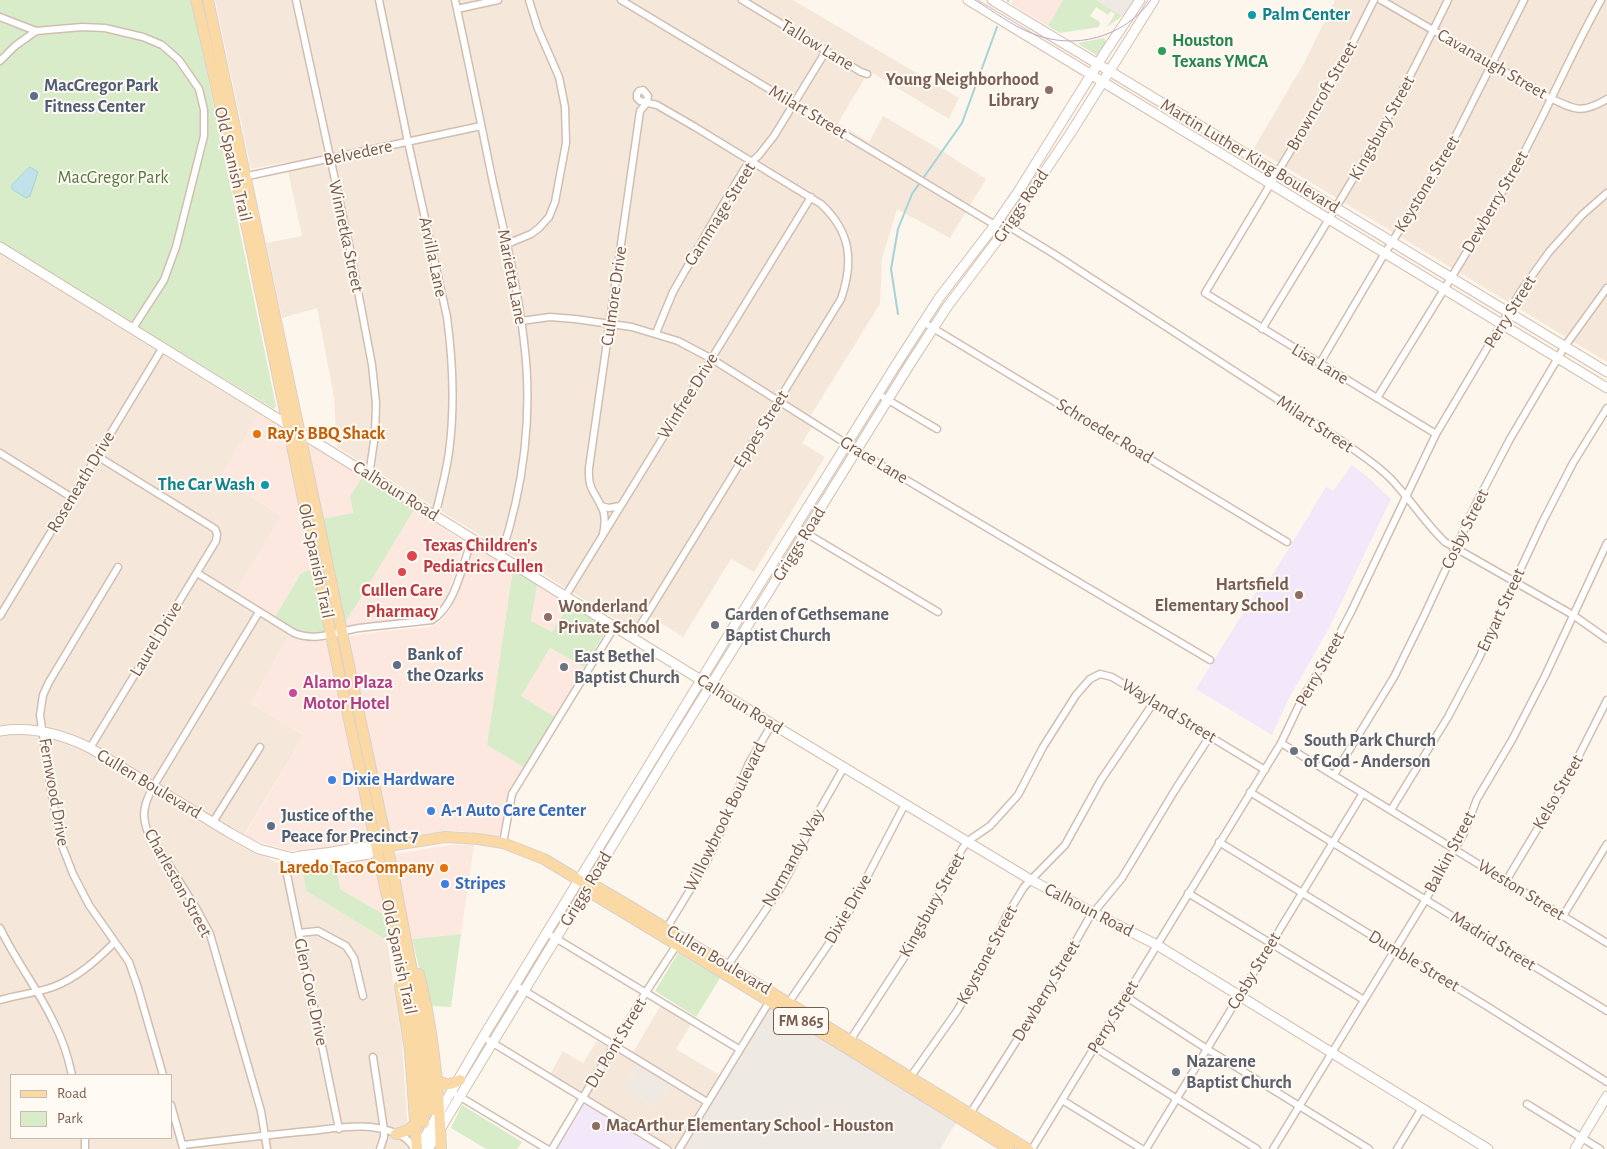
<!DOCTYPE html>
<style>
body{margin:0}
#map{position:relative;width:1607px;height:1149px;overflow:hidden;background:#fdf6ec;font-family:"Alegreya Sans",sans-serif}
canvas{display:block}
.legend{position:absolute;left:10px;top:1074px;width:162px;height:65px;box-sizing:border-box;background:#fffaf3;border:1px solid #cabbb1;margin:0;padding:6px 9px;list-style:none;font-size:15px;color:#7a5c4d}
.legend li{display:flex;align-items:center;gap:10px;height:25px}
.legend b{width:25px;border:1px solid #cabbb1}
</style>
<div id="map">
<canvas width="1607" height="1149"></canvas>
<ul class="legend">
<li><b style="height:6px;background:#fbd9a5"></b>Road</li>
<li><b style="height:14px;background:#d8ecc9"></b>Park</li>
</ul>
</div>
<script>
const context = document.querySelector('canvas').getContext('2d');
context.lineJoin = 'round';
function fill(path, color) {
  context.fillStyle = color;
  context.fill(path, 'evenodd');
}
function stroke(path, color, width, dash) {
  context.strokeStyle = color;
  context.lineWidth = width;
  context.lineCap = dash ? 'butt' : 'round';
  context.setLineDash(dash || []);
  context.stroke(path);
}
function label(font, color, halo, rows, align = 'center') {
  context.font = font + ' "Alegreya Sans",sans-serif';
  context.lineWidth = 4;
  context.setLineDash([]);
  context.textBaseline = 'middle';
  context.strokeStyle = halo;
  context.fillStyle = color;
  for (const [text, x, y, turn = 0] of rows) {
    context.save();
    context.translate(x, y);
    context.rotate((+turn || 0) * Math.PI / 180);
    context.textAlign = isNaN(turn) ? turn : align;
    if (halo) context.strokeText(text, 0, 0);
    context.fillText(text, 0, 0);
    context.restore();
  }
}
fill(new Path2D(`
 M215 0H793L959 98 949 119 869 71 838 123 869 142 883 116 931 144 986 179 950 238 897 209 882 259 880 304 806 423 812 427 802 443 825 457 754 572 731 559 683 637 643 612 632 629 337 447 334 397 317 308 282 318 266 243 302 236 286 162 251 169Z
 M1335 0H1607V362L1254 148 1304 63Z
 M0 253 259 414 221 477 281 516 232 599 290 634 251 704 304 735 239 843 278 863 302 866 306 891 387 940 402 1041 409 1149H0ZM11 1075H171V1138H11Z
 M661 1005 691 1024 676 1049 721 1076 706 1100 632 1054Z
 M597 1041 639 1065 625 1089 655 1107 670 1083 704 1104 676 1149H669L549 1076 563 1051 583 1063Z`), '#f5e8da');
fill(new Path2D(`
 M1013 0H1063L1048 26 1011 4Z
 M259 414 283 429 284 431 313 569 301 573 275 617 235 593 281 516 221 477Z
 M310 445 314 446 363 476 350 496 353 513 321 519 307 449Z
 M414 510 462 540 463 546 444 605 435 614 428 617 346 626 344 623 357 604Z
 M474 549 479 550 513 568 487 745 525 768 507 800 502 837 460 831 436 832 391 838 388 837 348 639 351 636 384 631 430 627 442 620 449 612 470 551Z
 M537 585 569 604 552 632 531 621Z
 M290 634 302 640 315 641 323 640 327 642 370 841 368 843 307 852 287 850 265 844 244 836 304 735 251 704Z
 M550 648 584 667 555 717 520 696Z
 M451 845H474L461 934 412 939 393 856 395 854Z
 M370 858 374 860 385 915 340 889 336 863Z`), '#fde8e0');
fill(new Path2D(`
 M1096 0H1136L1125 18Z
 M770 1006 958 1120 940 1149H682Z
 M639 1065 670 1083 655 1107 625 1089Z`), '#efe9e4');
fill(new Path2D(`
 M1352 465 1371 480 1391 499 1328 630 1288 700 1272 735 1196 689 1259 587 1264 589 1326 487 1333 491Z
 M585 1104 658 1149H557Z`), '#f3e8fa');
fill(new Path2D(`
 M0 0H190L198 30 276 406 274 409 0 242Z
 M1063 0H1096L1122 16 1107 27 1115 14 1111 11 1108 15 1096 7 1090 16 1100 22 1099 27 1060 33 1048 26Z
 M1104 38 1107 43 1099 54 1097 55 1081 46 1078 43Z
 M363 476 414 510 357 604 344 623 321 519 353 513 350 496Z
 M513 568 537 585 531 621 552 632 569 604 607 629 584 667 550 648 521 696 555 717 525 768 487 745Z
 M313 569 325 630 322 634C298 633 294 629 275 617L301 573Z
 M336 863 340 889 385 915 390 942 306 891 302 866H320Z
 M461 934 451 1007 429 1006 412 939Z
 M678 953 720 978 696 1017 655 991Z
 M462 1105 522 1142 517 1149H486L451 1128Z`), '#d8ecc9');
const water = new Path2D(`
 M30 167 38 172 30 196 26 198 12 189V185Z`);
fill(water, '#bfe3e8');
stroke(water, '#a5d3da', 1);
stroke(new Path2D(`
 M1008 1V0
 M898 314 891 269 898 229 912 194 962 123 997 27`), '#a5d3da', 2);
const street = new Path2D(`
 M296 0 350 249 372 365 376 403 375 435 369 475
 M379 0 408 142 447 317C453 362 455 407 449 452 446 474 440 495 435 516
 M455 0C468 59 480 119 492 178 504 232 518 287 524 342 533 413 524 487 501 555
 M621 0 995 225
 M742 0 861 72 867 74
 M1374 0 1339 70 1205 293 1436 434
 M1381 0 1550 98C1575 110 1582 114 1607 99
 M457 9 498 0
 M0 17 36 31
 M0 61 15 46 36 31 82 27 105 28 143 37 162 45 179 60 199 89 204 110V136L176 247 164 280 133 328
 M243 177 481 126
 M1008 226 1054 254 1342 441C1361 455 1384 469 1399 488 1415 506 1428 526 1445 542L1573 615 1607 639
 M507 244 531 234 539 228 549 217 555 202 566 143 565 107 559 77 538 29 529 0
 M521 321 550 317 575 319 632 327 678 341 712 359 861 453 1210 660
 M923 322 1287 542
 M1262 329C1300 266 1340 203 1376 139 1402 94 1425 47 1448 0
 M656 333 673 292 722 206 745 168 759 155 774 136 826 51
 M1320 363 1385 253 1443 161 1524 0
 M878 394 937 429
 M1377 398C1425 320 1475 242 1519 162 1548 109 1571 53 1601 0
 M0 453 71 497
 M601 506 609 508 620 506
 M796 527 938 612
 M603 534C605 525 606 514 601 506 593 489 588 489 589 468L640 111 646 104 648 96 643 90 639 91 637 94V98L640 101 657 105 695 127 821 204C851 232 854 261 841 299L633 637
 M118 567 49 682 43 695 40 715 51 791 61 843 73 874 89 905 129 962 138 988 163 1075
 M197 573 294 633C316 642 336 632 359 628 383 625 408 623 432 620 455 607 463 563 472 539
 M566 595 811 197
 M259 612 153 787C145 802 141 814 147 830L196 908 210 934 261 1111 267 1149
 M0 616 163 347
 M1281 743 1607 943
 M90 748 216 541 217 534 215 529 212 527 97 456
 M1334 775 1394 677 1423 618 1477 502 1510 439 1565 346 1607 288
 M1250 792 1607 1011
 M1391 810 1448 717 1478 660 1543 521 1573 463 1607 408
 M213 822 260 747
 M1219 842 1485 1005 1607 1082
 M503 843 512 794 615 626
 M283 855 339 1129
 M1506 881 1565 783 1607 700
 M1188 893 1364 1000
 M1563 916 1607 844
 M0 928C15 960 38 989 53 1021 62 1038 68 1056 72 1075
 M665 931 704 867 717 840 749 763 772 724
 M299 933 318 931 346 946 354 958 363 996
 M547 933 739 1049
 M726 968 780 889 791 869 815 818 844 767
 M515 985 707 1102
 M1125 996 1207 1049 1369 1149
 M0 1000C17 995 36 993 53 987 77 978 97 960 115 942
 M787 1005 843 923 905 804
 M483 1037 667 1149
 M849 1042 907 953 962 849 968 841 990 826 1018 795 1043 747 1076 695 1090 679 1100 674 1112 677 1265 770
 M1094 1047 1257 1149
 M373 1057 384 1130V1137L380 1149
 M909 1079 957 1011 981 970 1007 915 1024 887 1065 845 1101 780 1154 702
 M457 1095 547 1149
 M1062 1100 1142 1149
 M1527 1104 1600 1149
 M171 1105 183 1148
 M968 1117 1040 1004 1089 918 1122 878 1175 790 1210 736
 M183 1145C225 1140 267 1135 310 1131 329 1129 351 1125 371 1127 386 1129 408 1134 414 1149
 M85 1149V1138
 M552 1149 646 992 678 943
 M679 1149 771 999
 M1032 1149 1281 743 1302 699 1331 650 1351 612 1436 434 1502 323 1521 291 1549 252 1582 215 1607 193
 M1146 1149 1363 793
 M1273 1149 1426 899 1464 833 1477 799 1512 740 1545 676 1607 543
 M1397 1149 1422 1108`);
const secondary = new Path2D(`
 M968 0 1607 388
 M992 0 1607 372
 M0 247 772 724 1031 880 1094 913 1157 945 1488 1149
 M0 731C31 726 62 734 90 748L230 833 259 849 293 858 302 863 324 861 369 854 376 848
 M293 858C304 854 314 855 325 853 341 851 359 845 376 848
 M420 1149 422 1142 483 1037 737 621 894 368 939 298 995 225 1018 192 1104 54 1140 0
 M428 1149 668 754 910 364 947 307 1008 226 1070 134 1154 0
 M1575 1149 1607 1096`);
const primary = new Path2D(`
 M196 0C216 77 229 155 248 232L336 659 404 975 416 1039 424 1123
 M208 0 394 878 424 1033 432 1110
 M382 847 445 837 478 839 503 843 544 859 587 885 597 887 628 905 1028 1149
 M587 885 593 894 845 1047 1009 1149
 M419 974C434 1031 439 1090 441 1149
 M400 986 410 1050 417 1149
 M437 1080C446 1086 451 1085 460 1080
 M396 1134 409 1130 415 1123`);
stroke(street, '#d1beb0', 9);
stroke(secondary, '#d6c0b0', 11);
stroke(primary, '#dad1cd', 12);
stroke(street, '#fff', 6);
stroke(secondary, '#fff', 9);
stroke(primary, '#fbd9a5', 10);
stroke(new Path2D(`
 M975 0C993 11 1011 25 1031 33 1073 51 1124 38 1151 0`), '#b9a8c9', 1);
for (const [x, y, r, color] of [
 [1252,15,5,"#0f9aa8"],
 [1162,51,5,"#2e9e5b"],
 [1049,90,5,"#8d6e63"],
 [34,96,5,"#5c6f8a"],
 [257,434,5,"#e8710a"],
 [265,485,5,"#0f9aa8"],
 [412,556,6,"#e0444e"],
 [402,572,5,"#e0444e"],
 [1299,595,5,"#8d6e63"],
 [548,617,5,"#8d6e63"],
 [715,625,5,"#6b7280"],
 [397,665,5,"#5c6f8a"],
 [564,667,5,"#6b7280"],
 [293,693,5,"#d1479c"],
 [1294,751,5,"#6b7280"],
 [332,780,5,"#3f7fe0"],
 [431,811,5,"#3f7fe0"],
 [271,826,5,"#5c6f8a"],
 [444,868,5,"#e8710a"],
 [445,884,5,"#3f7fe0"],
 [1176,1072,5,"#6b7280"],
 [596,1126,5,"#8d6e63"]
]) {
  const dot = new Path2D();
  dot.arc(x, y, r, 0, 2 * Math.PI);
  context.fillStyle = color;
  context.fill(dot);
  stroke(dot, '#fffaf3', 2);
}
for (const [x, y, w] of [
 [801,1021,55]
]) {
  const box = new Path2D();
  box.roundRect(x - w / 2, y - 13.5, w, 27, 4);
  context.fillStyle = '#fffaf3';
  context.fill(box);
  stroke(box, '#7a5c4d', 1);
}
label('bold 16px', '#7a5c4d', null, [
 ["FM 865",801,1021]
]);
label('bold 18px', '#0d838f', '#fffaf3', [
 ["Palm Center",1262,15],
 ["The Car Wash",255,485,"right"]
], 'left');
label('bold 18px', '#27864d', '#fffaf3', [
 ["Houston",1172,41],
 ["Texans YMCA",1172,62]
], 'left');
label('18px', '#7a5c4d', '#fffaf3', [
 ["Tallow Lane",817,45,31],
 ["Cavanaugh Street",1492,64,30],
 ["Browncroft Street",1322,96,-60],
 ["Milart Street",808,112,31],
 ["Kingsbury Street",1382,128,-61],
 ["Belvedere",358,153,-12],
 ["Martin Luther King Boulevard",1250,156,31],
 ["Old Spanish Trail",233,164,77],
 ["Keystone Street",1427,184,-59],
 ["Dewberry Street",1495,202,-60],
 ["Griggs Road",1021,206,-56],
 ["Gammage Street",720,214,-58],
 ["Winnetka Street",346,236,78],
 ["Arvilla Lane",433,257,78],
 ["Marietta Lane",512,277,79],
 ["Culmore Drive",614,296,-82],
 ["Perry Street",1510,312,-58],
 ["Lisa Lane",1320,364,31],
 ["Winfree Drive",688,396,-58],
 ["Milart Street",1315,424,34],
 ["Eppes Street",761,429,-58],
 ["Schroeder Road",1105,431,31],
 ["Grace Lane",874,460,31],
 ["Roseneath Drive",81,482,-59],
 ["Calhoun Road",396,491,32],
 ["Cosby Street",1465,529,-64],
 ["Griggs Road",799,544,-58],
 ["Old Spanish Trail",316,561,78],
 ["Enyart Street",1501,610,-65],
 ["Laurel Drive",156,639,-59],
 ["Perry Street",1320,669,-61],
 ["Calhoun Road",740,704,32],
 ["Wayland Street",1169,711,31],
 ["Cullen Boulevard",149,784,31],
 ["Fernwood Drive",54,792,80],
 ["Kelso Street",1558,792,-60],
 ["Willowbrook Boulevard",725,817,-64],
 ["Balkin Street",1450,852,-62],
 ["Normandy Way",793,858,-61],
 ["Charleston Street",178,883,61],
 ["Griggs Road",586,889,-59],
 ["Weston Street",1521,890,32],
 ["Kingsbury Street",932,905,-61],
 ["Dixie Drive",848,909,-60],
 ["Calhoun Road",1089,910,27],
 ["Madrid Street",1493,941,32],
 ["Keystone Street",987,955,-62],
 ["Old Spanish Trail",399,957,78],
 ["Cullen Boulevard",719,960,31],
 ["Dumble Street",1414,961,31],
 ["Cosby Street",1254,971,-59],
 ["Dewberry Street",1046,991,-59],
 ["Glen Cove Drive",311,992,78],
 ["Perry Street",1113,1017,-59],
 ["Du Pont Street",616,1043,-59]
]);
label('bold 18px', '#785e54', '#fffaf3', [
 ["Young Neighborhood",1039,80],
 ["Library",1039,101],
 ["Hartsfield",1289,585],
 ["Elementary School",1289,606],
 ["Wonderland",558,607,"left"],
 ["Private School",558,628,"left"],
 ["MacArthur Elementary School - Houston",606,1126,"left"]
], 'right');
label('bold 18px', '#4e5e75', '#fffaf3', [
 ["MacGregor Park",44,86],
 ["Fitness Center",44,107],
 ["Bank of",407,655],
 ["the Ozarks",407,676],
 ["Justice of the",281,816],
 ["Peace for Precinct 7",281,837]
], 'left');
label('18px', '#537a41', '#fffaf3', [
 ["MacGregor Park",113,178]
]);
label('bold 18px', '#c56008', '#fffaf3', [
 ["Ray's BBQ Shack",267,434],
 ["Laredo Taco Company",434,868,"right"]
], 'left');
label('bold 18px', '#be3a42', '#fffaf3', [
 ["Texas Children's",423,546],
 ["Pediatrics Cullen",423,567],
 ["Cullen Care",402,591,"center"],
 ["Pharmacy",402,612,"center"]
], 'left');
label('bold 18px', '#5b616d', '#fffaf3', [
 ["Garden of Gethsemane",725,615],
 ["Baptist Church",725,636],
 ["East Bethel",574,657],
 ["Baptist Church",574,678],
 ["South Park Church",1304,741],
 ["of God - Anderson",1304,762],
 ["Nazarene",1186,1062],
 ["Baptist Church",1186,1083]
], 'left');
label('bold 18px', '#b23c85', '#fffaf3', [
 ["Alamo Plaza",303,683],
 ["Motor Hotel",303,704]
], 'left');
label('bold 18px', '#366cbe', '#fffaf3', [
 ["Dixie Hardware",342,780],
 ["A-1 Auto Care Center",441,811],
 ["Stripes",455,884]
], 'left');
</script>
